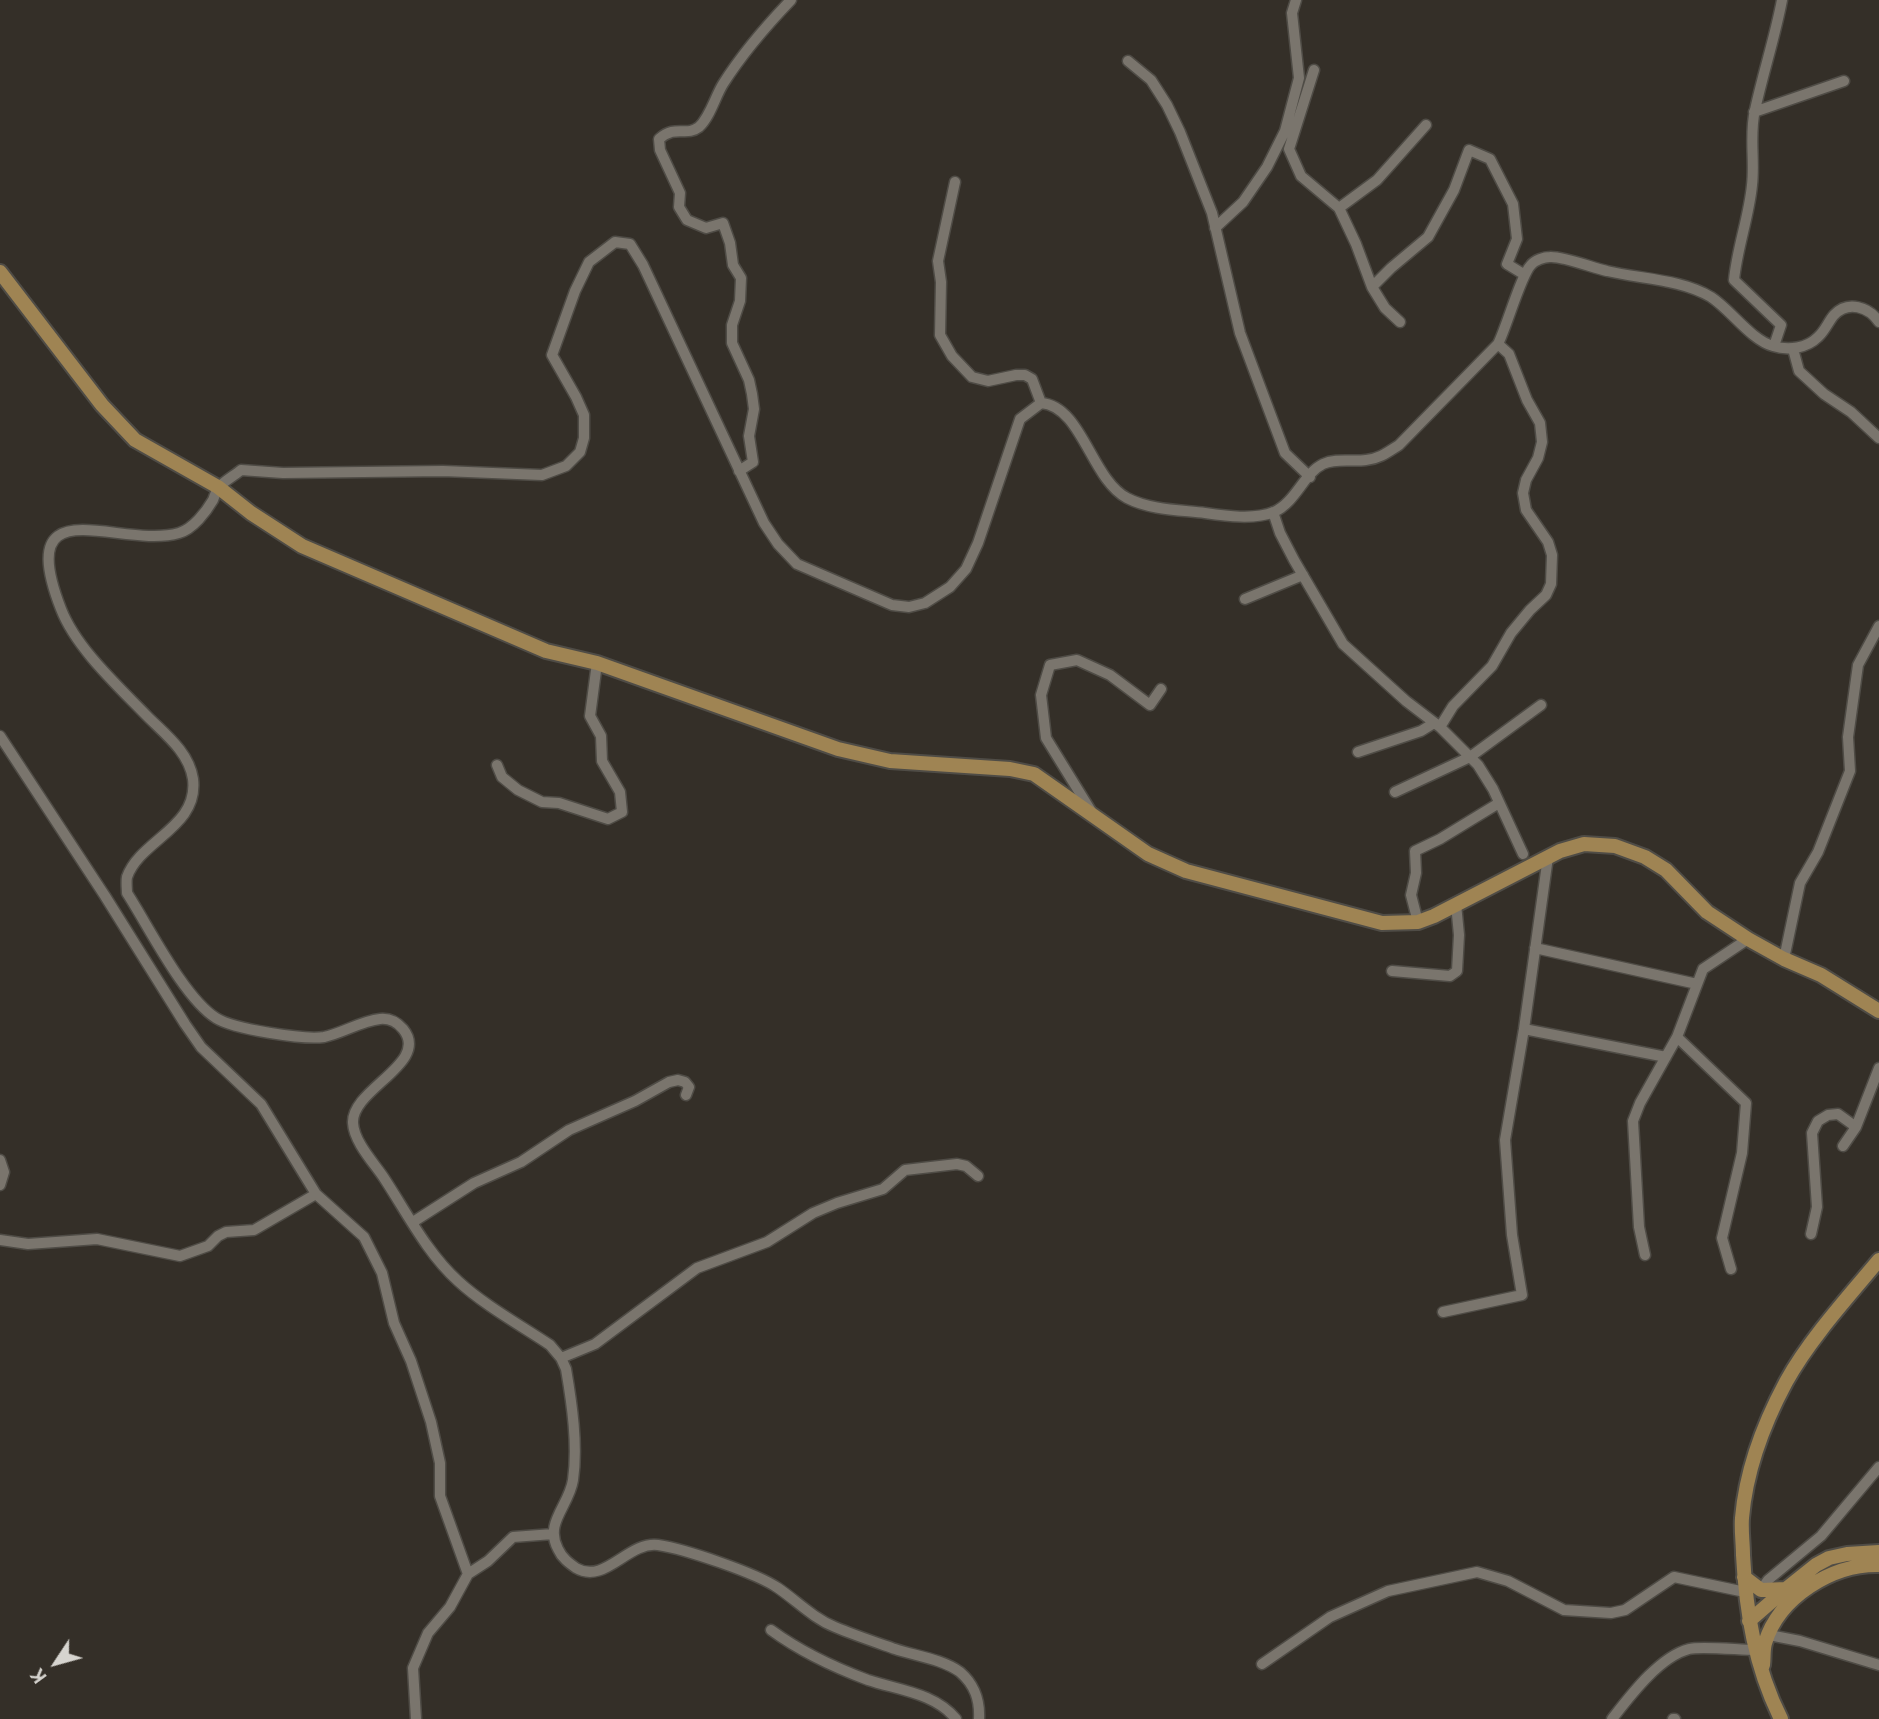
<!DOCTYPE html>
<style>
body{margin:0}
#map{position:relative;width:1879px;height:1719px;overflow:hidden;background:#342f28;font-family:"DM Sans",sans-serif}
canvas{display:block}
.north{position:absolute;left:21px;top:1628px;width:70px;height:70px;-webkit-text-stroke:5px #342f28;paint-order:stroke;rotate:234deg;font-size:19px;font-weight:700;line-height:28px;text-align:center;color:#d6d4cf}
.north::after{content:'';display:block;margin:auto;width:24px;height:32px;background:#d6d4cf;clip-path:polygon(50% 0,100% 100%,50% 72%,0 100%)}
</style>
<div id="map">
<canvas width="1879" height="1719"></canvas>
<div class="north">K</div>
</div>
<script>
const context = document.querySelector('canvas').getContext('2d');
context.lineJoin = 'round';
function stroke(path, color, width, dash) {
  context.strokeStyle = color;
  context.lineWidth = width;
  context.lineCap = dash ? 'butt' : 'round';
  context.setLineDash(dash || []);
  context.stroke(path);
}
const street = new Path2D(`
 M1128 61 1151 80 1167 105 1180 132 1212 213 1240 333 1285 453 1310 477
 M1314 70 1289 149 1301 176 1339 208
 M1754 112 1844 81
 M1426 125 1377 180 1339 208 1356 244 1372 287 1391 268 1428 237 1454 190 1469 150 1490 159 1513 204 1517 239 1507 264 1525 275
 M955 182 938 261 941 282 940 335 952 356 972 377 988 381 1016 375H1025L1032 379 1041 403
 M1215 228 1243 202 1267 167 1285 131 1299 78 1292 13 1296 0
 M1372 287 1385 308 1400 322
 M1774 346 1781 325 1734 280C1737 248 1749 217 1752 185 1755 160 1749 135 1755 110 1763 73 1775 37 1782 0
 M1793 349 1799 371 1824 394 1851 412 1879 438
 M739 471 753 462 749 436 754 409 752 394 749 380 732 343V325L740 301 741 278 733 265 730 243 723 223 706 228 687 220 679 207 680 193 660 150 659 139C676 124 686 137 699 127 710 117 715 97 723 84 742 54 766 26 791 0
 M1273 512 1280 533 1294 560 1343 644 1406 701 1440 727 1478 765 1493 789 1523 854
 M1245 599 1303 575
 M1440 727 1453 706 1492 666 1511 633 1530 610 1546 595 1551 584 1552 555 1548 542 1526 510 1523 493 1526 480 1538 458 1542 442 1540 423 1527 400 1509 354 1498 344
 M0 736 105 896 185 1024 201 1047 261 1104 316 1194 364 1237 382 1273 394 1323 411 1361 431 1422 440 1463V1496L468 1574
 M1358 752 1421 731 1434 723
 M497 765 502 777 518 790 542 802 559 803 608 819 622 812 620 792 602 761 601 736 590 716 597 663
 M1395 792 1470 757 1541 705
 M1091 811 1046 738 1041 695 1050 665 1077 660 1110 675 1150 705 1161 689
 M1418 922 1411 895 1416 873 1415 851 1440 839 1499 803
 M1535 948 1697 984
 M1784 959 1800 883 1818 852 1850 771 1848 737 1858 665 1879 626
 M1392 971 1450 976 1457 971 1459 935 1456 904
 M1524 1029 1666 1057
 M1677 1037 1746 1103 1742 1153 1722 1238 1731 1269
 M1843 1146 1856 1127
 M0 1160 4 1172 0 1185
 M413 1222 474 1183 521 1162 569 1130 635 1101 669 1082 678 1080 685 1082 689 1087 686 1095
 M1811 1234 1817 1207 1812 1133 1818 1121 1828 1115 1838 1114 1856 1127 1879 1068
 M0 1240 28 1244 97 1239 180 1256 208 1246 218 1236 226 1232 254 1230 316 1194
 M1645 1255 1639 1227 1633 1121 1640 1103 1677 1037 1703 969 1748 939
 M1443 1312 1522 1295 1512 1235 1505 1140 1524 1029 1548 857
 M561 1358 595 1344 697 1268 767 1242 813 1213 837 1203 883 1189 905 1170 957 1164 966 1166 978 1176
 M1761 1590 1768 1580 1821 1536 1879 1467
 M771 1630C801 1652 833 1667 868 1680 898 1690 935 1693 956 1719
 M1769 1635 1800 1641 1879 1665
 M1262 1664 1330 1617 1388 1591 1477 1572 1508 1581 1564 1610 1611 1613 1625 1610 1674 1577 1745 1592
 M416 1719 413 1668 428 1633 450 1607 468 1574 488 1561 513 1537 553 1534
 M979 1719C980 1700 975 1685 960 1672 942 1659 916 1656 895 1649 875 1642 854 1635 835 1627 813 1618 797 1601 778 1588 756 1573 685 1549 658 1545 628 1541 605 1585 576 1568 569 1563 562 1558 558 1549 544 1523 569 1506 573 1480 578 1445 572 1404 566 1369L561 1358 550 1345C520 1325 484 1305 458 1281 427 1253 407 1213 384 1178 374 1163 354 1142 353 1123 351 1089 431 1063 403 1029 397 1022 390 1018 380 1019 361 1021 343 1033 324 1037 304 1040 233 1029 216 1018 184 998 149 927 127 893 127 889 126 882 127 877 140 840 199 827 193 779 189 752 165 734 147 716 118 686 76 648 61 609 12 483 120 550 179 533 193 529 206 512 213 500 215 495 216 490 220 486 226 480 235 475 241 470L283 473 443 471 542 475 566 466 580 452 584 438V415L576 397 552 355 575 291 589 262 615 242 630 244 643 265 764 523 778 544 797 564 892 605 909 607 925 603 950 587 966 569 978 543 1020 419 1041 403C1082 406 1091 479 1127 498 1150 510 1180 510 1205 513 1226 516 1254 520 1274 512 1296 502 1304 473 1323 464 1336 458 1352 462 1366 460 1379 459 1388 452 1399 445L1498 344C1507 326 1521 275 1531 265 1535 260 1544 257 1550 257 1563 256 1593 268 1607 271 1640 279 1681 279 1711 297 1731 310 1751 340 1773 346 1789 351 1807 348 1818 337 1825 331 1828 322 1834 315 1848 300 1869 307 1879 322
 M1612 1719C1630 1696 1659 1657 1689 1649 1701 1646 1740 1650 1755 1650
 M1673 1719H1675`);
const secondary = new Path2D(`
 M0 272 102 405 135 440 218 487 251 513 302 546 546 651 597 663 838 749 890 761 1010 769 1034 774 1148 854 1186 871 1382 923 1418 922 1434 916 1560 851 1584 844 1615 846 1645 857 1666 870 1707 912 1748 939 1784 959 1821 975 1879 1011
 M1744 1577 1761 1590 1786 1589 1816 1565 1829 1558 1847 1554 1879 1552
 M1749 1621 1786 1589
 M1763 1665C1764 1658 1763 1650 1765 1643 1779 1597 1832 1564 1879 1565
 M1781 1719C1755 1667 1746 1612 1743 1555 1743 1543 1741 1530 1742 1518 1746 1471 1764 1423 1786 1382 1809 1340 1848 1297 1879 1260`);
stroke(street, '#4f4c46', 13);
stroke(secondary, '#4f4c46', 18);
stroke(street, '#7a756d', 10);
stroke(secondary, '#9f8453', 14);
</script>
